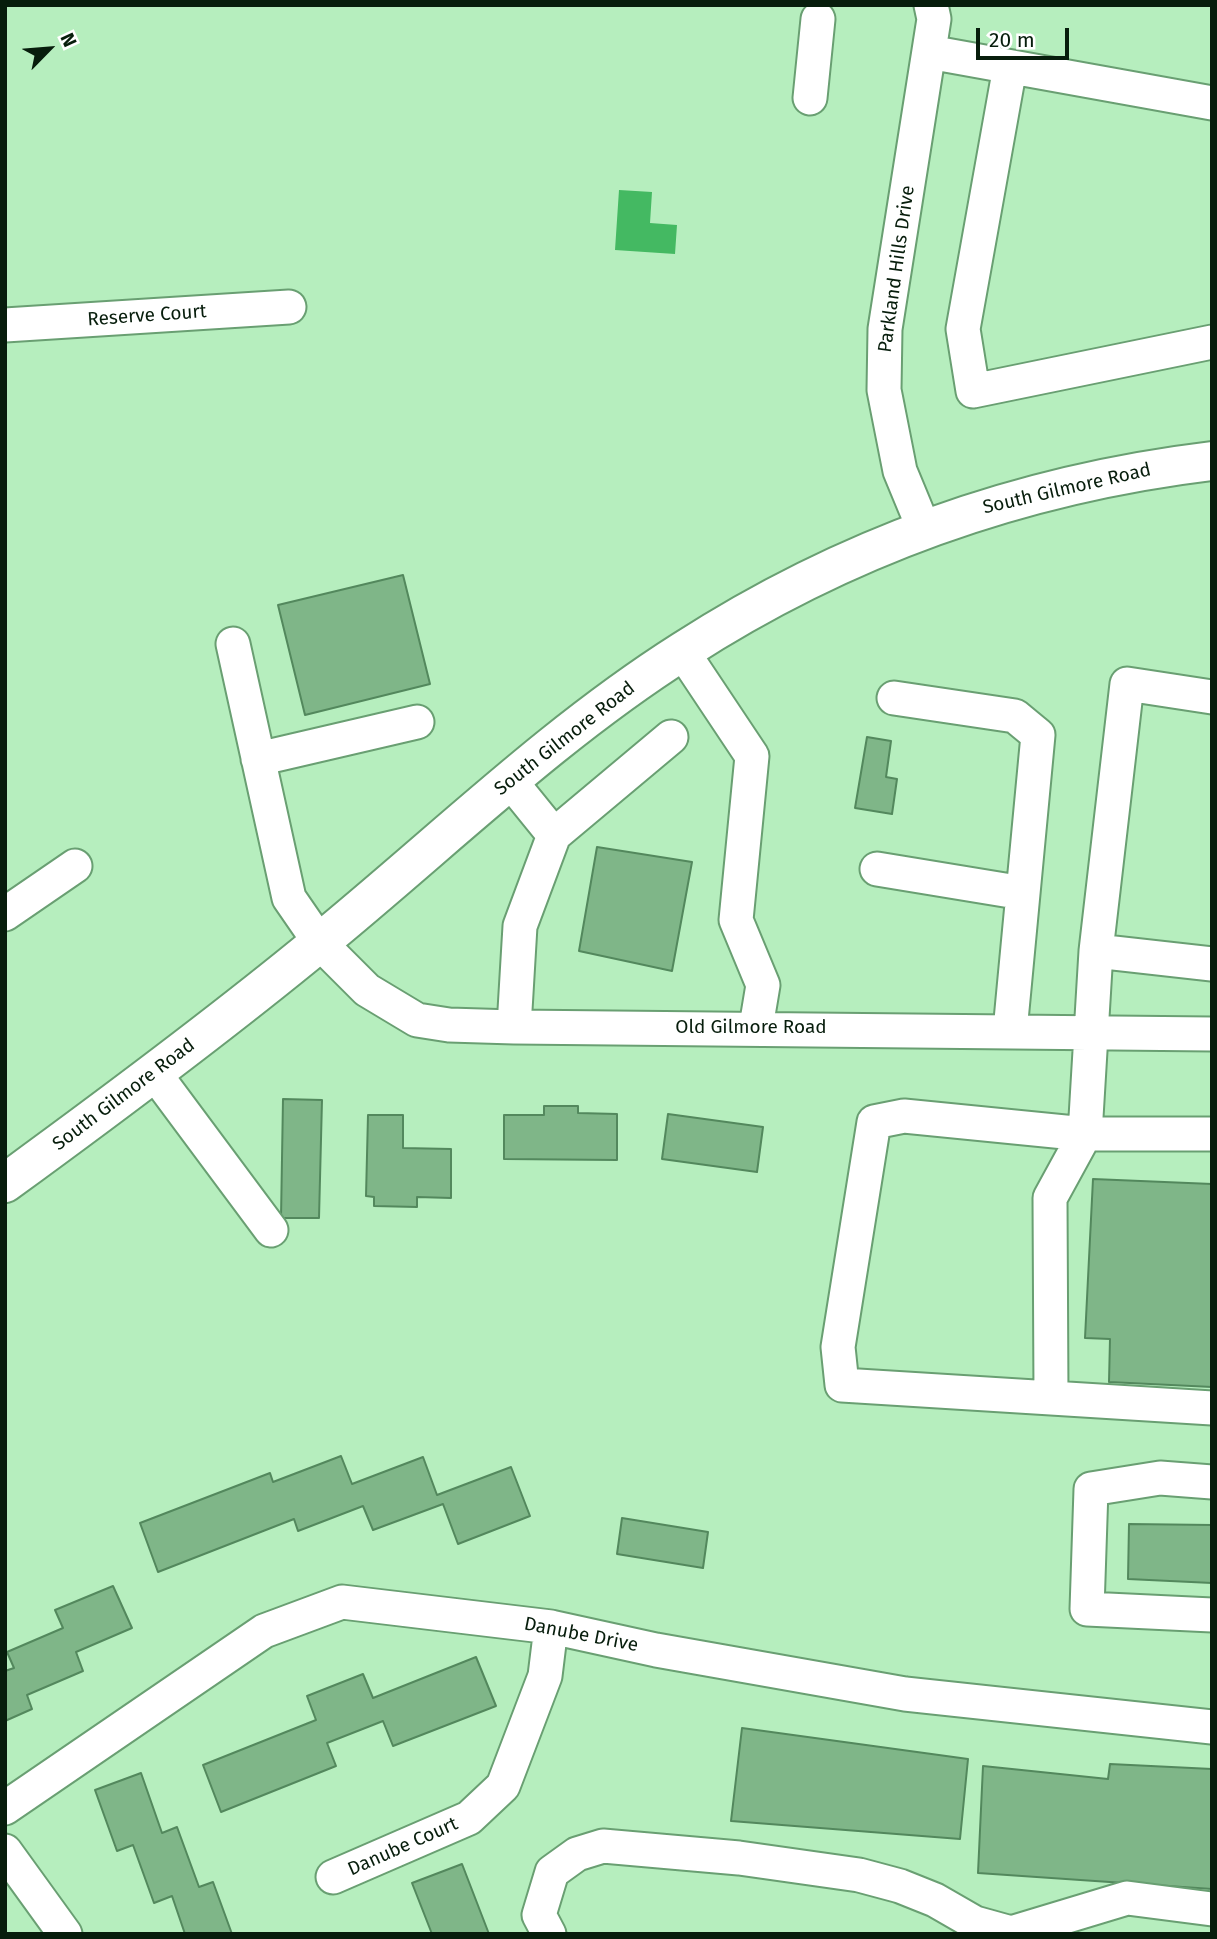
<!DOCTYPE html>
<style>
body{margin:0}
#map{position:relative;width:1217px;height:1939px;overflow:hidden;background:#b6eebe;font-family:"Fira Sans",sans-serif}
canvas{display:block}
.frame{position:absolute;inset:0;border:7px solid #071d0c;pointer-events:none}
.north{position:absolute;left:14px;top:14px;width:70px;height:70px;-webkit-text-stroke:5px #fff;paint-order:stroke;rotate:65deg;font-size:19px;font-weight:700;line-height:28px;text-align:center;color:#071d0c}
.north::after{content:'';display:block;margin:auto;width:24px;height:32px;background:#071d0c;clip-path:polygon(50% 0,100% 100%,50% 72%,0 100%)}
.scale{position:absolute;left:976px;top:28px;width:93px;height:32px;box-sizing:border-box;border:4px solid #071d0c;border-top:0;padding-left:9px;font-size:21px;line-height:24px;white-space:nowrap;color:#071d0c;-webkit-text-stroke:5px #fff;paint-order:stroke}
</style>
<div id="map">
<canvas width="1217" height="1939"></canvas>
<div class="frame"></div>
<div class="north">N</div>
<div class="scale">20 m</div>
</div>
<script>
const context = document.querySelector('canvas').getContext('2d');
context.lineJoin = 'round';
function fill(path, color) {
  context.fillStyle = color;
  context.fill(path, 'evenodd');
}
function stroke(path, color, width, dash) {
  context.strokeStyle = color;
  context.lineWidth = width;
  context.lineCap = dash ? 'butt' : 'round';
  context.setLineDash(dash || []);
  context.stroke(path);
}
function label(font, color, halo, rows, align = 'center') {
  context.font = font + ' "Fira Sans",sans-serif';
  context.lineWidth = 7;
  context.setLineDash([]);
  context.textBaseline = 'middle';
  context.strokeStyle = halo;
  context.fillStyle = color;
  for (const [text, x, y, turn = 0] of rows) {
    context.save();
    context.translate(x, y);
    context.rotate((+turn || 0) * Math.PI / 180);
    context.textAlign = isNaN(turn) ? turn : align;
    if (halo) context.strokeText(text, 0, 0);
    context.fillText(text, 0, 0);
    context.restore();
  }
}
fill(new Path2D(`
 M619 190 652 192 650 223 677 225 675 254 615 250Z`), '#44b962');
const building = new Path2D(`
 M403 575 430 684 305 715 278 605Z
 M867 737 891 741 886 777 897 779 892 814 855 808Z
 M597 847 692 862 672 971 579 951Z
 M283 1099 322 1100 319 1218H281Z
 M544 1106H578V1113L617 1114V1160L504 1159V1115H544Z
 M668 1114 763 1127 757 1172 662 1159Z
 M368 1115H403V1148L451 1149V1198L417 1197V1207L374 1206V1197L366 1196Z
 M1093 1179 1212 1184V1387L1109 1382 1110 1339 1085 1338Z
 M341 1456 352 1484 423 1457 437 1495 511 1467 530 1516 458 1544 443 1504 373 1530 363 1506 298 1531 294 1519 158 1572 140 1523 270 1473 273 1482Z
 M622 1518 708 1532 703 1568 617 1554Z
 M1129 1524 1212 1525V1583L1128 1579Z
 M113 1586 132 1628 76 1652 83 1671 27 1695 32 1709 5 1721V1671L14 1668 7 1652 63 1628 55 1610Z
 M476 1657 496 1706 393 1746 383 1721 327 1743 336 1766 221 1812 203 1765 316 1720 307 1696 363 1674 373 1698Z
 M742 1728 968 1759 960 1839 731 1821Z
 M1110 1764 1212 1769V1889L978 1873 983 1766 1108 1779Z
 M141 1773 162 1833 177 1827 199 1887 213 1882 232 1934H185L172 1896 154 1903 133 1845 117 1851 95 1790Z
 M462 1864 489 1934H432L412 1883Z`);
fill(building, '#7fb688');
stroke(building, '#53885d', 2);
const minor = new Path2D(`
 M929 52 1212 103
 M1010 67 963 329 973 391 1212 342
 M810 98 818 19
 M5 325 289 307
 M924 529 900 471 884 390 885 329 934 19 931 5
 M233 644 289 898 320 943 367 990 417 1020 449 1025 514 1027 1212 1034
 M682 651 752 756 736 920 763 985 756 1027
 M1212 697 1127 684 1096 951 1212 964
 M894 698 1015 716 1038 735 1010 1031
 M258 759 417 722
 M511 782 554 835
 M877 869 1023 893
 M5 914 75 866
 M514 1027 520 926 554 835 671 737
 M155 1074 271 1230
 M1212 1134H1085L904 1116 874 1122 838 1347 842 1385 1212 1408
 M1051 1396 1050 1198 1085 1134 1096 951
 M1212 1482 1160 1478 1091 1489 1087 1609 1212 1615
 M5 1808 264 1631 342 1602 551 1627 656 1650 905 1694 1212 1727
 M5 1851 65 1934
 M333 1877 469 1818 503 1786 545 1676 551 1627
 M549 1934 539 1915 552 1872 577 1854 603 1846 739 1858 859 1875 900 1886 935 1900 975 1923 1011 1933 1127 1898 1212 1909`);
const major = new Path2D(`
 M5 1183C112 1105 217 1027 319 943 439 845 552 734 683 651 844 547 1021 484 1212 461`);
stroke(minor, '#699f72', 37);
stroke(major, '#699f72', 42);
stroke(minor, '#fff', 33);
stroke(major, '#fff', 38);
label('19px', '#071d0c', '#fff', [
 ["Parkland Hills Drive",897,269,-82],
 ["Reserve Court",147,316,-4],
 ["South Gilmore Road",1067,489,-13],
 ["South Gilmore Road",565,739,-38],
 ["Old Gilmore Road",751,1028],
 ["South Gilmore Road",124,1095,-37],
 ["Danube Drive",581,1635,11],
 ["Danube Court",403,1847,-24]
]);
</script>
